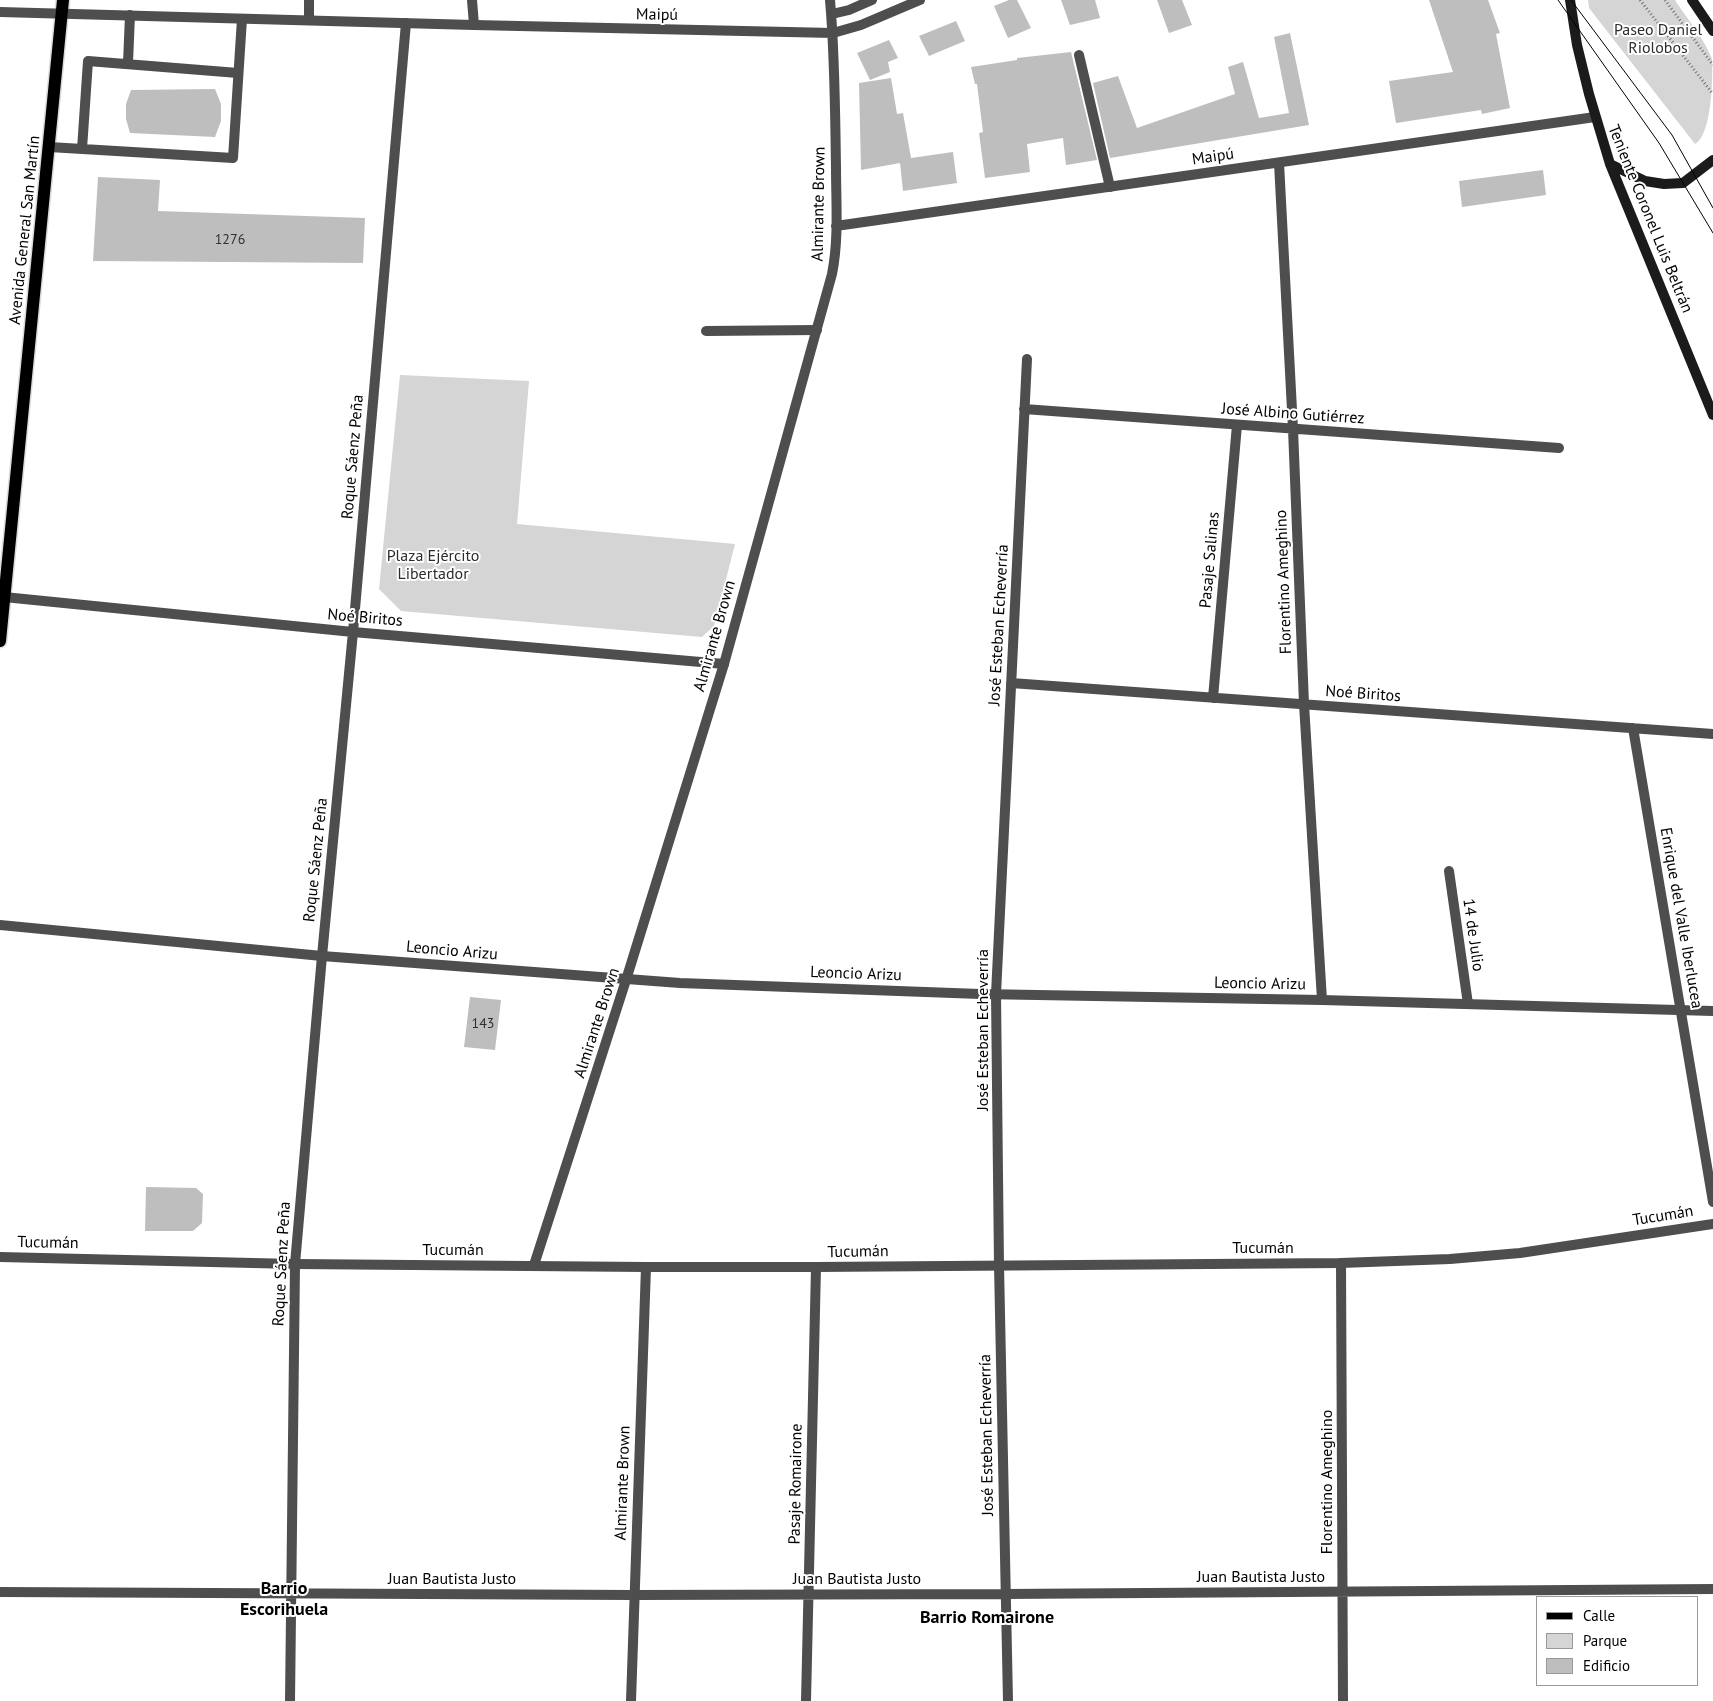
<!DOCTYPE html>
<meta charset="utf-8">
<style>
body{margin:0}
#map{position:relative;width:1713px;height:1701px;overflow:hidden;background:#fff;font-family:"PT Sans",sans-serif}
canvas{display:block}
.legend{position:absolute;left:1536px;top:1596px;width:162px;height:90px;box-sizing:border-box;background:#fff;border:1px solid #999;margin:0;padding:6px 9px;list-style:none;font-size:15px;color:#000}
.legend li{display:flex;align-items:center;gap:10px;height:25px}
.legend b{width:25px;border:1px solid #999}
</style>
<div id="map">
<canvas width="1713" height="1701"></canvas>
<ul class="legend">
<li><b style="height:6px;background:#000"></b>Calle</li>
<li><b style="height:14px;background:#d5d5d5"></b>Parque</li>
<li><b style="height:14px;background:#bebebe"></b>Edificio</li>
</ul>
</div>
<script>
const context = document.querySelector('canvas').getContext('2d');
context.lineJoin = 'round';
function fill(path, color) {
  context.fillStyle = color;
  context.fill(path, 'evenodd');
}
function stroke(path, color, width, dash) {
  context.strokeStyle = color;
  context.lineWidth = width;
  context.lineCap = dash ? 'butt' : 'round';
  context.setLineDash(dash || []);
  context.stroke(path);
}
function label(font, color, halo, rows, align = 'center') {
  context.font = font + ' "PT Sans",sans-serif';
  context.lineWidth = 4;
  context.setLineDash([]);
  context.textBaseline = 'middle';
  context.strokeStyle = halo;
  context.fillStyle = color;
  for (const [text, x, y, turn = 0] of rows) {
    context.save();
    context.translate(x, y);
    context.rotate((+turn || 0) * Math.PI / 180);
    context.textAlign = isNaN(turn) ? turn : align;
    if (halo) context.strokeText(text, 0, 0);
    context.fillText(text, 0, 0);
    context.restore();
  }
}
fill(new Path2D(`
 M1588 0H1675C1687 19 1704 38 1712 59 1713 76 1712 135 1695 144L1603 26 1589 8Z
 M400 375 529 381 517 524 735 544 714 626 702 637 401 611 379 589Z`), '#d5d5d5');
fill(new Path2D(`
 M1009 0H1017L1031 28 1008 38 994 6Z
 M1061 0H1095L1100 18 1070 25Z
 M1157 0H1182L1192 25 1169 33Z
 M1429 0H1488L1500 33 1496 34 1510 108 1482 114 1481 110 1396 123 1389 81 1453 72Z
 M956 21 965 41 929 56 919 36Z
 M1290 33 1309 125 1110 158 1093 83 1118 76 1137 128 1235 94 1228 67 1243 62 1259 118 1289 113 1274 37Z
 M889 40 898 58 888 62 890 72 870 80 857 53Z
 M1071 52 1097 160 1066 165 1063 138 1027 144 1030 172 985 178 979 133 983 132 977 84H975L971 67 1017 60V58Z
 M891 78 897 114 903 113 911 158 953 152 957 183 903 191 900 163 861 170 859 83Z
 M215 89 221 104V121L215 137 130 133 126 119V104L131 90Z
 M1543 170 1546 195 1462 207 1459 181Z
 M98 177 160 180 158 211 365 218 363 263 93 261Z
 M470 997 501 1000 495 1050 464 1047Z
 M146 1187 196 1188 203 1194 202 1223 193 1231H145Z`), '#bebebe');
const primary = new Path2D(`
 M0 641 63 0`);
stroke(primary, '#dbdbdb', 15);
stroke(new Path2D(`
 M1640 0 1713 94
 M1665 0 1713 65`), '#707070', 3, [1, 2.5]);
stroke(new Path2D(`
 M128 63 130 15
 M49 147 233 158 242 19
 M82 149 88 61 238 73
 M706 331 817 330`), '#4e4e4e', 10);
stroke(new Path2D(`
 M309 0V20
 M472 0 474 25
 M832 14 849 10 872 0
 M833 33 861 25 920 0
 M1079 55 1110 187
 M1279 163 1293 429 1304 704 1322 1000
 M1024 409 1559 448
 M4 597 353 632 724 664
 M1011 683 1713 734
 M1213 698 1237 425
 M1633 728 1713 1202
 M1449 871 1468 1004
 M1341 1263 1343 1701
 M0 1592 634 1595 1005 1594 1713 1589
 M290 1701 295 1264 322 956 353 632 406 23
 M806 1701 816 1267
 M1008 1701 999 1265 996 994 1027 359`), '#4e4e4e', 10);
stroke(new Path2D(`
 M0 12 474 25 833 33
 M836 226 1595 117
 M0 925 322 956 680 983 980 994 1322 1000 1713 1011
 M0 1257 295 1264 646 1267H816L1341 1263 1450 1259 1520 1253 1713 1224
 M534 1265 626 980 724 664 832 274C839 239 836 203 836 167 835 111 835 56 830 0
 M631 1701 646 1267`), '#4e4e4e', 10);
stroke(new Path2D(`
 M1570 0 1577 45 1589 94 1610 164 1713 415
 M1692 0 1713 31
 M1610 164 1645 181 1664 184 1683 183 1713 160`), '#1b1b1b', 10);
stroke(primary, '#000', 12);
stroke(new Path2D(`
 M1558 0 1659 143 1713 233
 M1571 0 1672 135 1713 208`), '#000', 1);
label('14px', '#303030', null, [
 ["1276",230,240],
 ["143",483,1024]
]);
label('16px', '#000', '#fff', [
 ["Maipú",657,15,1],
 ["Maipú",1213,157,-8],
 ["Almirante Brown",819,204,-89],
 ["Teniente Coronel Luis Beltrán",1650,219,68],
 ["Avenida General San Martín",25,230,-84],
 ["José Albino Gutiérrez",1293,414,4],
 ["Roque Sáenz Peña",353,457,-85],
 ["Pasaje Salinas",1210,560,-85],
 ["Florentino Ameghino",1284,582,-92],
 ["Noé Biritos",365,618,5],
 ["José Esteban Echeverría",999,625,-87],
 ["Almirante Brown",715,636,-74],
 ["Noé Biritos",1363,694,4],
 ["Roque Sáenz Peña",316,860,-84],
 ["Enrique del Valle Iberlucea",1681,918,80],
 ["14 de Julio",1473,935,82],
 ["Leoncio Arizu",452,951,5],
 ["Leoncio Arizu",856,974,2],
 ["Leoncio Arizu",1260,984,1],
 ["Almirante Brown",597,1023,-72],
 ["José Esteban Echeverría",983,1030,-90],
 ["Tucumán",1663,1216,-9],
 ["Tucumán",48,1243,1],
 ["Tucumán",1263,1248],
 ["Tucumán",453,1250],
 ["Tucumán",858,1252,-1],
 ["Roque Sáenz Peña",282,1264,-87],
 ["José Esteban Echeverría",987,1435,-91],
 ["Florentino Ameghino",1327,1482,-90],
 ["Almirante Brown",623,1483,-88],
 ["Pasaje Romairone",796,1484,-89],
 ["Juan Bautista Justo",1261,1577],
 ["Juan Bautista Justo",452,1579],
 ["Juan Bautista Justo",857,1579]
]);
label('16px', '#2c2c2c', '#fff', [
 ["Paseo Daniel",1658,30],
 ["Riolobos",1658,48],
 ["Plaza Ejército",433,556],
 ["Libertador",433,574]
]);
label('bold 18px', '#000', '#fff', [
 ["Barrio",284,1589],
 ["Escorihuela",284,1610],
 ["Barrio Romairone",987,1618]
]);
</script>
